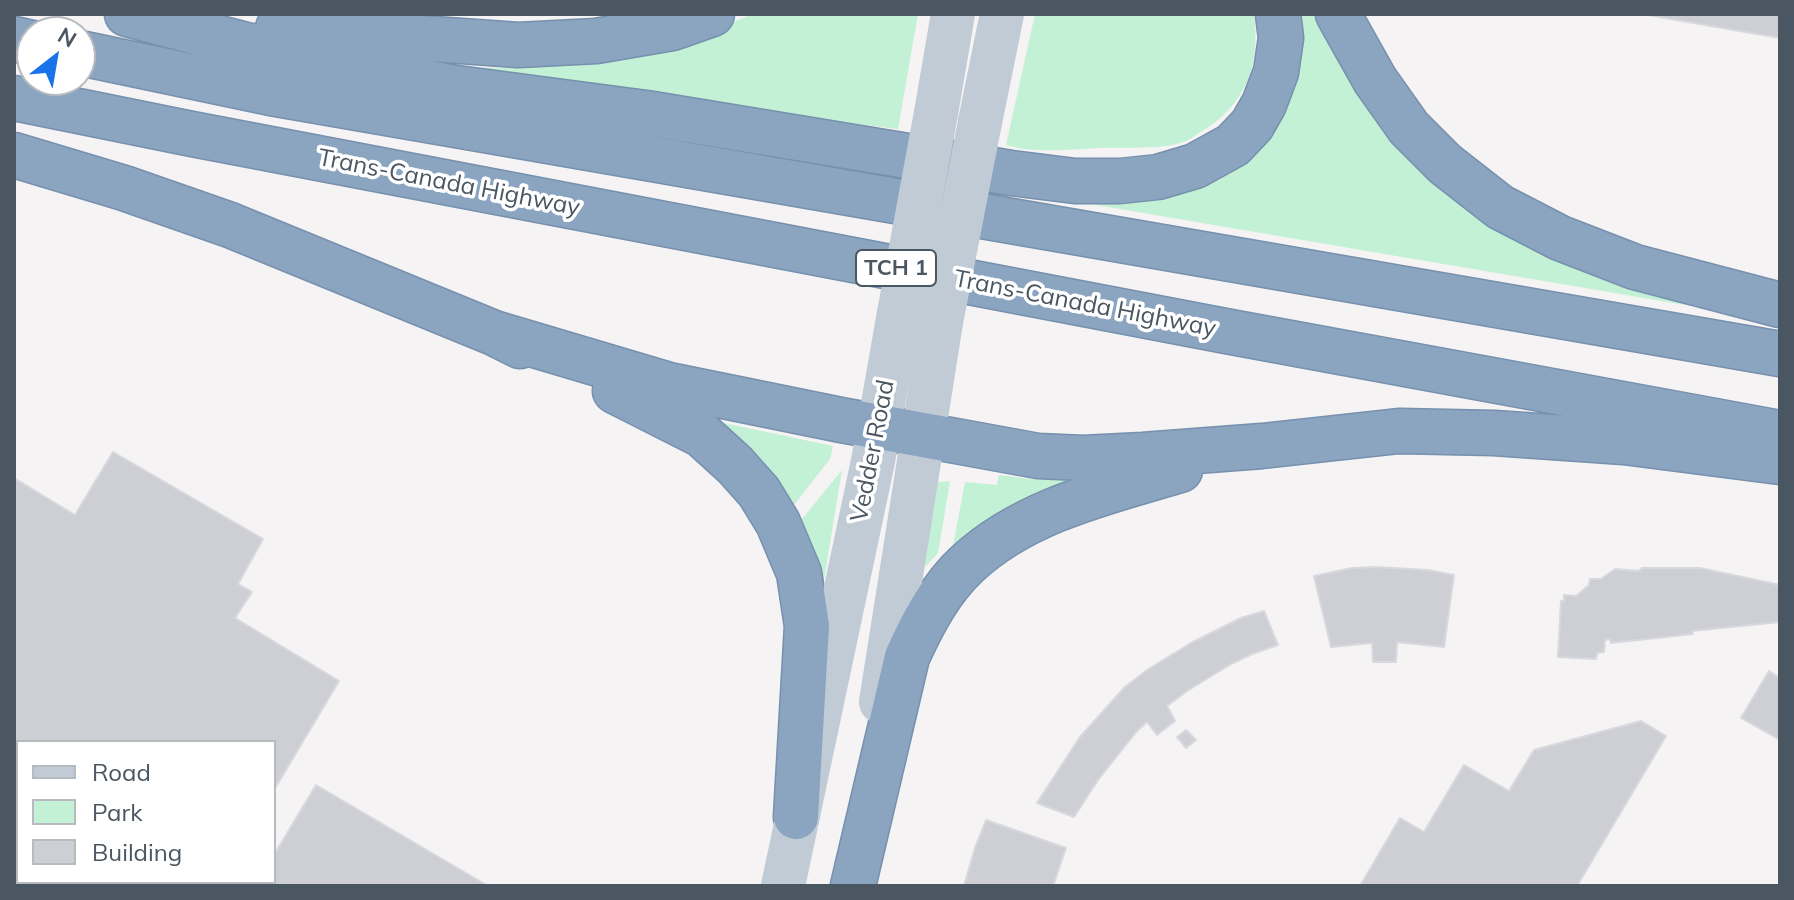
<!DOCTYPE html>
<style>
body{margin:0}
#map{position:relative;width:1794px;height:900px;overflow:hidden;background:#f5f3f3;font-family:Mulish,sans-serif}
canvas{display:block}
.frame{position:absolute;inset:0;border:16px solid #4a5661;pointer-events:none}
.legend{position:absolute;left:16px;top:740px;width:260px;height:144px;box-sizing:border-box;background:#fff;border:2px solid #b7bbc0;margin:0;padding:10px 14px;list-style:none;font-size:24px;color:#4a5661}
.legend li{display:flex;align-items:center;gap:16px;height:40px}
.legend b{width:40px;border:2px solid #b7bbc0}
.north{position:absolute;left:16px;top:16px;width:80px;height:80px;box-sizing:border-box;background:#fff;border:2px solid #b7bbc0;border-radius:50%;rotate:31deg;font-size:22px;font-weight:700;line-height:32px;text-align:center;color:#4a5661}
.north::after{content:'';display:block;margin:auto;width:28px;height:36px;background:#1a73e8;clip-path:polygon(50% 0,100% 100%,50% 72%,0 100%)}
</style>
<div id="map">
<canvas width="1794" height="900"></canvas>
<div class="frame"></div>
<ul class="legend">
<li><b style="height:10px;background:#c1cbd6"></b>Road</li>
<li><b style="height:22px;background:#c3f1d5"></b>Park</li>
<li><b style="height:22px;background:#cdcfd5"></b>Building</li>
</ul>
<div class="north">N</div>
</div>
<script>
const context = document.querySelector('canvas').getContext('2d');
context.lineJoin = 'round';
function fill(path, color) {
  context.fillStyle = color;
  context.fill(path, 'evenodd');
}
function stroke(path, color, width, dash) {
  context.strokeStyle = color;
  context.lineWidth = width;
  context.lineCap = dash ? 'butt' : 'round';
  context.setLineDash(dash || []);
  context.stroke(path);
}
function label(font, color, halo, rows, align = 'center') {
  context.font = font + ' Mulish,sans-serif';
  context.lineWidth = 7;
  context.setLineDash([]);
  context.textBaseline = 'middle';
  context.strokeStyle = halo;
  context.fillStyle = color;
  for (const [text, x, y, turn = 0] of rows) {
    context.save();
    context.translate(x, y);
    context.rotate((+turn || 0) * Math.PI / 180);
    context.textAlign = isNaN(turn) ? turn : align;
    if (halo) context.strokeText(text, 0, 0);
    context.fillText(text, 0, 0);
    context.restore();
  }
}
fill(new Path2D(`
 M753 14H918L898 129 441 73 443 67 515 68 605 61 669 48Z
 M1035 14H1254C1261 65 1245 107 1199 133 1194 136 1189 141 1183 142 1162 150 1121 147 1098 148 1071 150 1030 153 1006 145Z
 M1295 14H1314L1322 29 1364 90 1628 280 1691 306 1043 196 1200 177Z
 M719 422 833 446 830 459 794 505 790 504Z
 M842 470 823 586 800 523 802 519Z
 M999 475 1030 479 1079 480 952 551 965 482 997 485Z
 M950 481 938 553 926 566 921 567 938 482Z`), '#c3f1d5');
const building = new Path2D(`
 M1642 14H1780V38Z
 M113 452 263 539 238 584 252 592 235 618 339 681 274 790V742H18V882H274V855L316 785 488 886H14V478L75 515Z
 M1375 567 1428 570 1454 575 1444 647 1397 642 1396 662H1373L1372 643 1331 647 1314 576 1352 568Z
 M1642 568H1700L1780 585V622L1692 631 1693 634 1611 643 1610 639 1605 640 1604 652 1597 653 1596 659 1558 657 1561 601H1564V595L1576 596 1589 585 1590 579H1601L1615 569 1639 571Z
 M1264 611 1278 645 1252 654 1231 664 1187 691 1167 706 1175 721 1157 735 1147 722 1137 731 1098 780 1074 817 1037 803 1080 737 1125 687 1147 670 1191 643 1241 618Z
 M1769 671 1780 678V740L1741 718Z
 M1641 721 1666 736 1577 886H1360L1400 818 1424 832 1464 765 1509 791 1534 750Z
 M1186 730 1196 740 1186 748 1177 737Z
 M986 820 1066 848 1053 886H964L975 848Z`);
fill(building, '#cdcfd5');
stroke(building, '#d7d9de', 2);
const motorway = new Path2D(`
 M127 14 246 45 449 87 646 113 1011 173 1075 181H1120L1158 177 1195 166 1233 145 1252 125 1264 104 1276 72 1281 38 1278 14
 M1338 14 1375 80 1409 128 1445 164 1500 207 1560 238 1635 267 1780 305
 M278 28 518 45 596 41 672 28 712 14
 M14 39 32 43
 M80 53 271 93 1780 354
 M14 98 192 134 1231 332 1780 433
 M14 155 124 188 230 225 494 333 520 346
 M494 333 669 385 841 420 1038 456 1083 458 1143 455 1262 446 1399 431 1494 433 1624 442 1780 462
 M615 391 702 435 735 465 759 492 778 523 799 573 807 626 796 817
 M853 886 907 657C922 624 940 589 967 564 1025 510 1106 492 1180 470`);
stroke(motorway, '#7690ad', 47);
stroke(new Path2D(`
 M936 113 953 14
 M980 122 1002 14
 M881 702 941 322
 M783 886 873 461 899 313`), '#c1cbd6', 44);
stroke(motorway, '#8ba5c1', 44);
stroke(new Path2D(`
 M899 313 936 113
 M941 322 980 122`), '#c1cbd6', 44);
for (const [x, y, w] of [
 [896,268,80]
]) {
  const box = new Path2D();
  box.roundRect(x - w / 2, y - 18, w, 36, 6);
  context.fillStyle = '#fff';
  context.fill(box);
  stroke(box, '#4a5661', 2);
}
label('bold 22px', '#4a5661', null, [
 ["TCH 1",896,268]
]);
label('24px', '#4a5661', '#fff', [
 ["Trans-Canada Highway",449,183,11],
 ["Trans-Canada Highway",1085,304,11],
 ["Vedder Road",873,451,-79]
]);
</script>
